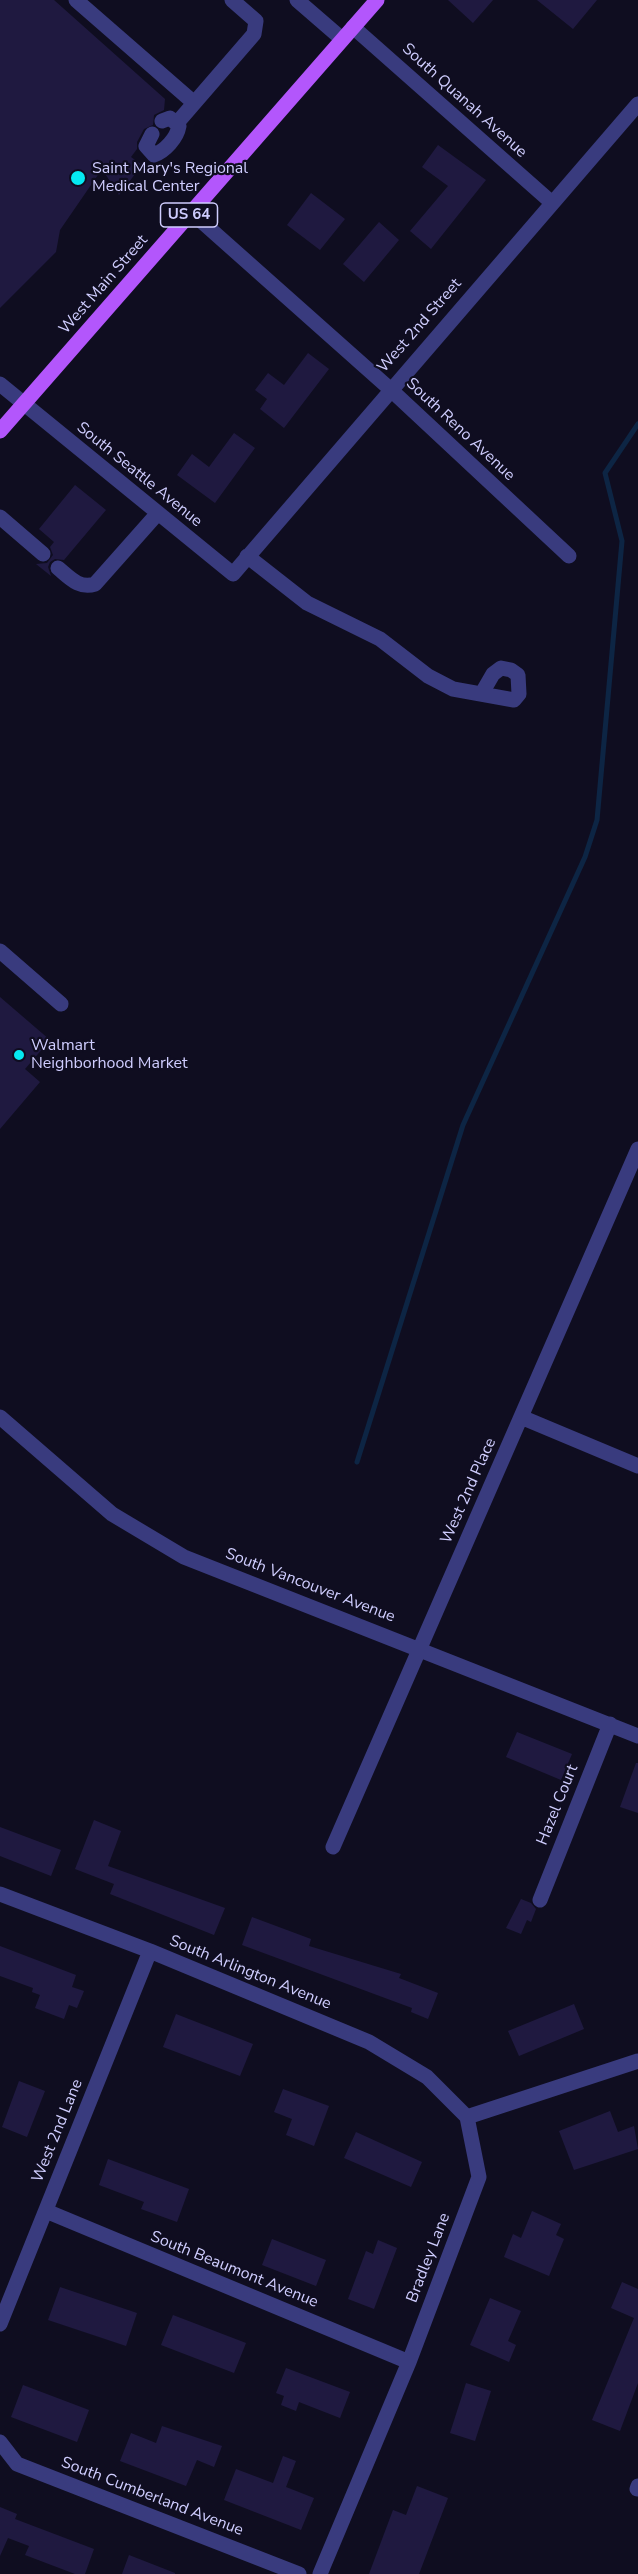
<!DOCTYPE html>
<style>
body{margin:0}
canvas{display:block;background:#0f0d20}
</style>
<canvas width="638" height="2574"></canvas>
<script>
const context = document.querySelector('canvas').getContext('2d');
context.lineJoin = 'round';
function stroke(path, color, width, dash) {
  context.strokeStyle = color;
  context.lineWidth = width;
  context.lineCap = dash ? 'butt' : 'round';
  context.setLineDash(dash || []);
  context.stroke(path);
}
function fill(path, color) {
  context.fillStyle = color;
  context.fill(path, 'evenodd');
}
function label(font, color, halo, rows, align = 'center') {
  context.font = font + ' "Nunito Sans",sans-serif';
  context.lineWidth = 4.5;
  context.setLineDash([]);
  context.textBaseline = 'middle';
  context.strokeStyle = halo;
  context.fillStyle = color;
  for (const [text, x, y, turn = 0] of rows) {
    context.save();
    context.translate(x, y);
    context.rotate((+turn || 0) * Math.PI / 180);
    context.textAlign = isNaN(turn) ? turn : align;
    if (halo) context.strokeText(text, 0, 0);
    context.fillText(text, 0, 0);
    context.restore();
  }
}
stroke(new Path2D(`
 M357 1462 463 1125 585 857 597 820 622 541 605 473 638 424`), '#0d2544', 5);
fill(new Path2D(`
 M0 0H54L165 99 164 110 154 115 153 125 144 129 137 142V149L131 157 142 165 119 195 102 169 60 230 56 252 0 308Z
 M448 0H493L473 23Z
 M537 0H597L573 29Z
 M438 145 486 180 431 249 410 231 448 186 422 167Z
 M311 193 345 219 320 250 287 225Z
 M379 222 399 240 364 282 343 264Z
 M308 353 329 369 284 428 260 409 267 399 255 390 268 373 284 385Z
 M234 433 255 448 215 503 177 475 192 454 209 467Z
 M75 485 106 510 64 560 55 559 50 562 48 567 51 576 36 564 47 563 53 555 50 547 54 542 39 529Z
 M0 997 50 1040 25 1069 40 1082 0 1129Z
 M517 1732 572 1754 561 1780 506 1757Z
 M636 1763H638V1813L620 1807Z
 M94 1820 121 1831 108 1866 225 1908 214 1935 110 1894 114 1884 75 1869Z
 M0 1827 61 1850 51 1876 0 1856Z
 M521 1899 531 1903 536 1909 531 1922 527 1920 521 1934 506 1928Z
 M252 1917 311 1939 309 1946 401 1974 399 1978 438 1993 428 2019 411 2012 412 2008 242 1945Z
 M0 1946 76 1975 72 1987 84 1991 77 2008 69 2005 64 2019 35 2008 40 1995 32 1992 33 1988 0 1976Z
 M574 2004 584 2029 519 2056 508 2031Z
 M176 2014 253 2044 240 2076 163 2047Z
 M19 2081 45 2091 27 2137 2 2127Z
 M283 2089 329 2106 314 2146 286 2135 292 2119 274 2112Z
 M610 2111 618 2132 634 2126 638 2149 574 2170 559 2131Z
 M356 2132 422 2162 411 2187 344 2158Z
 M108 2159 189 2189 177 2222 141 2209 144 2202 99 2185Z
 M532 2211 561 2224 556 2235 564 2239 549 2276 504 2257 513 2234 521 2238Z
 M272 2239 326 2260 316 2286 262 2265Z
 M378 2240 397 2248 374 2309 348 2299 366 2251 373 2254Z
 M622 2282 638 2289V2383L620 2431 592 2420 634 2318 611 2308Z
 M60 2287 137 2313 126 2346 48 2320Z
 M490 2298 521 2311 508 2341 516 2345 509 2362 470 2345Z
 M173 2315 246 2343 234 2373 161 2345Z
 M286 2368 350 2392 340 2418 299 2402 296 2411 281 2405 284 2396 276 2393Z
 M466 2383 491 2391 475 2441 450 2433Z
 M23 2385 89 2410 77 2442 11 2417Z
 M162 2426 222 2446 214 2467 197 2460 186 2486 120 2461 131 2433 156 2443Z
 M283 2456 296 2461 286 2487 314 2498 301 2530 224 2500 236 2469 273 2483Z
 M417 2486 448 2498 419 2574H369L393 2510 406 2515Z
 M0 2507 17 2514 15 2519 94 2549 85 2574H75L25 2555 29 2546 8 2538 0 2556Z
 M129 2555 175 2573V2574H122Z`), '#1f1940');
stroke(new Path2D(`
 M76 0 193 102
 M297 0 342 39
 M353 27 551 202
 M177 123 254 34 256 21 232 0
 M152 134 146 146 154 155C165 151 177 138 179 126L170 118 162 121
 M191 212 390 389 569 556
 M0 384 233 574 638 104
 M0 517 43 554
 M247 556 307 603 380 639 428 676 453 689 514 700 519 694 518 675 511 670 501 668 493 674 482 693
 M58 568C70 578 79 589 95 584L158 513
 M0 951 61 1004
 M0 1417 112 1514 184 1557 638 1736
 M521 1417 638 1466
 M333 1847 638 1149
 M0 1894 150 1951 369 2042 427 2077 467 2117
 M540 1900 610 1724
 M467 2117 638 2061
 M46 2211 409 2362
 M0 2324 150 1951
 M0 2442 17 2464 299 2574
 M637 2489 638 2486
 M320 2574 409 2362 479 2177 467 2117`), '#393b7e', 15);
stroke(new Path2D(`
 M0 431 377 0`), '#b356fc', 15);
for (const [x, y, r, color] of [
 [78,178,8,"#05e9f2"],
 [19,1055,6,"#05e9f2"]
]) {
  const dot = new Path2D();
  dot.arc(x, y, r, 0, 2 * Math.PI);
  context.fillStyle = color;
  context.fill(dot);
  stroke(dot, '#0f0d20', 2);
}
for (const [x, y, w] of [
 [189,215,57]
]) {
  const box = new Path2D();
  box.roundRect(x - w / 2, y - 12, w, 24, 4.5);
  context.fillStyle = '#0f0d20';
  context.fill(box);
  stroke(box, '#cfcdfe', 1.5);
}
label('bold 15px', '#cfcdfe', null, [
 ["US 64",189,215]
]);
label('16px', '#cfcdfe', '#0f0d20', [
 ["South Quanah Avenue",464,101,42],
 ["West Main Street",104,285,-49],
 ["West 2nd Street",420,326,-49],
 ["South Reno Avenue",460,430,43],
 ["South Seattle Avenue",139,475,39],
 ["West 2nd Place",469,1491,-66],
 ["South Vancouver Avenue",310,1586,21],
 ["Hazel Court",558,1805,-68],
 ["South Arlington Avenue",250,1973,22],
 ["West 2nd Lane",58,2131,-68],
 ["Bradley Lane",429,2258,-69],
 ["South Beaumont Avenue",234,2270,22],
 ["South Cumberland Avenue",152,2497,21]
]);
label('16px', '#cfcdfe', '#0f0d20', [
 ["Saint Mary's Regional",92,169],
 ["Medical Center",92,187],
 ["Walmart",31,1046],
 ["Neighborhood Market",31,1064]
], 'left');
</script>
